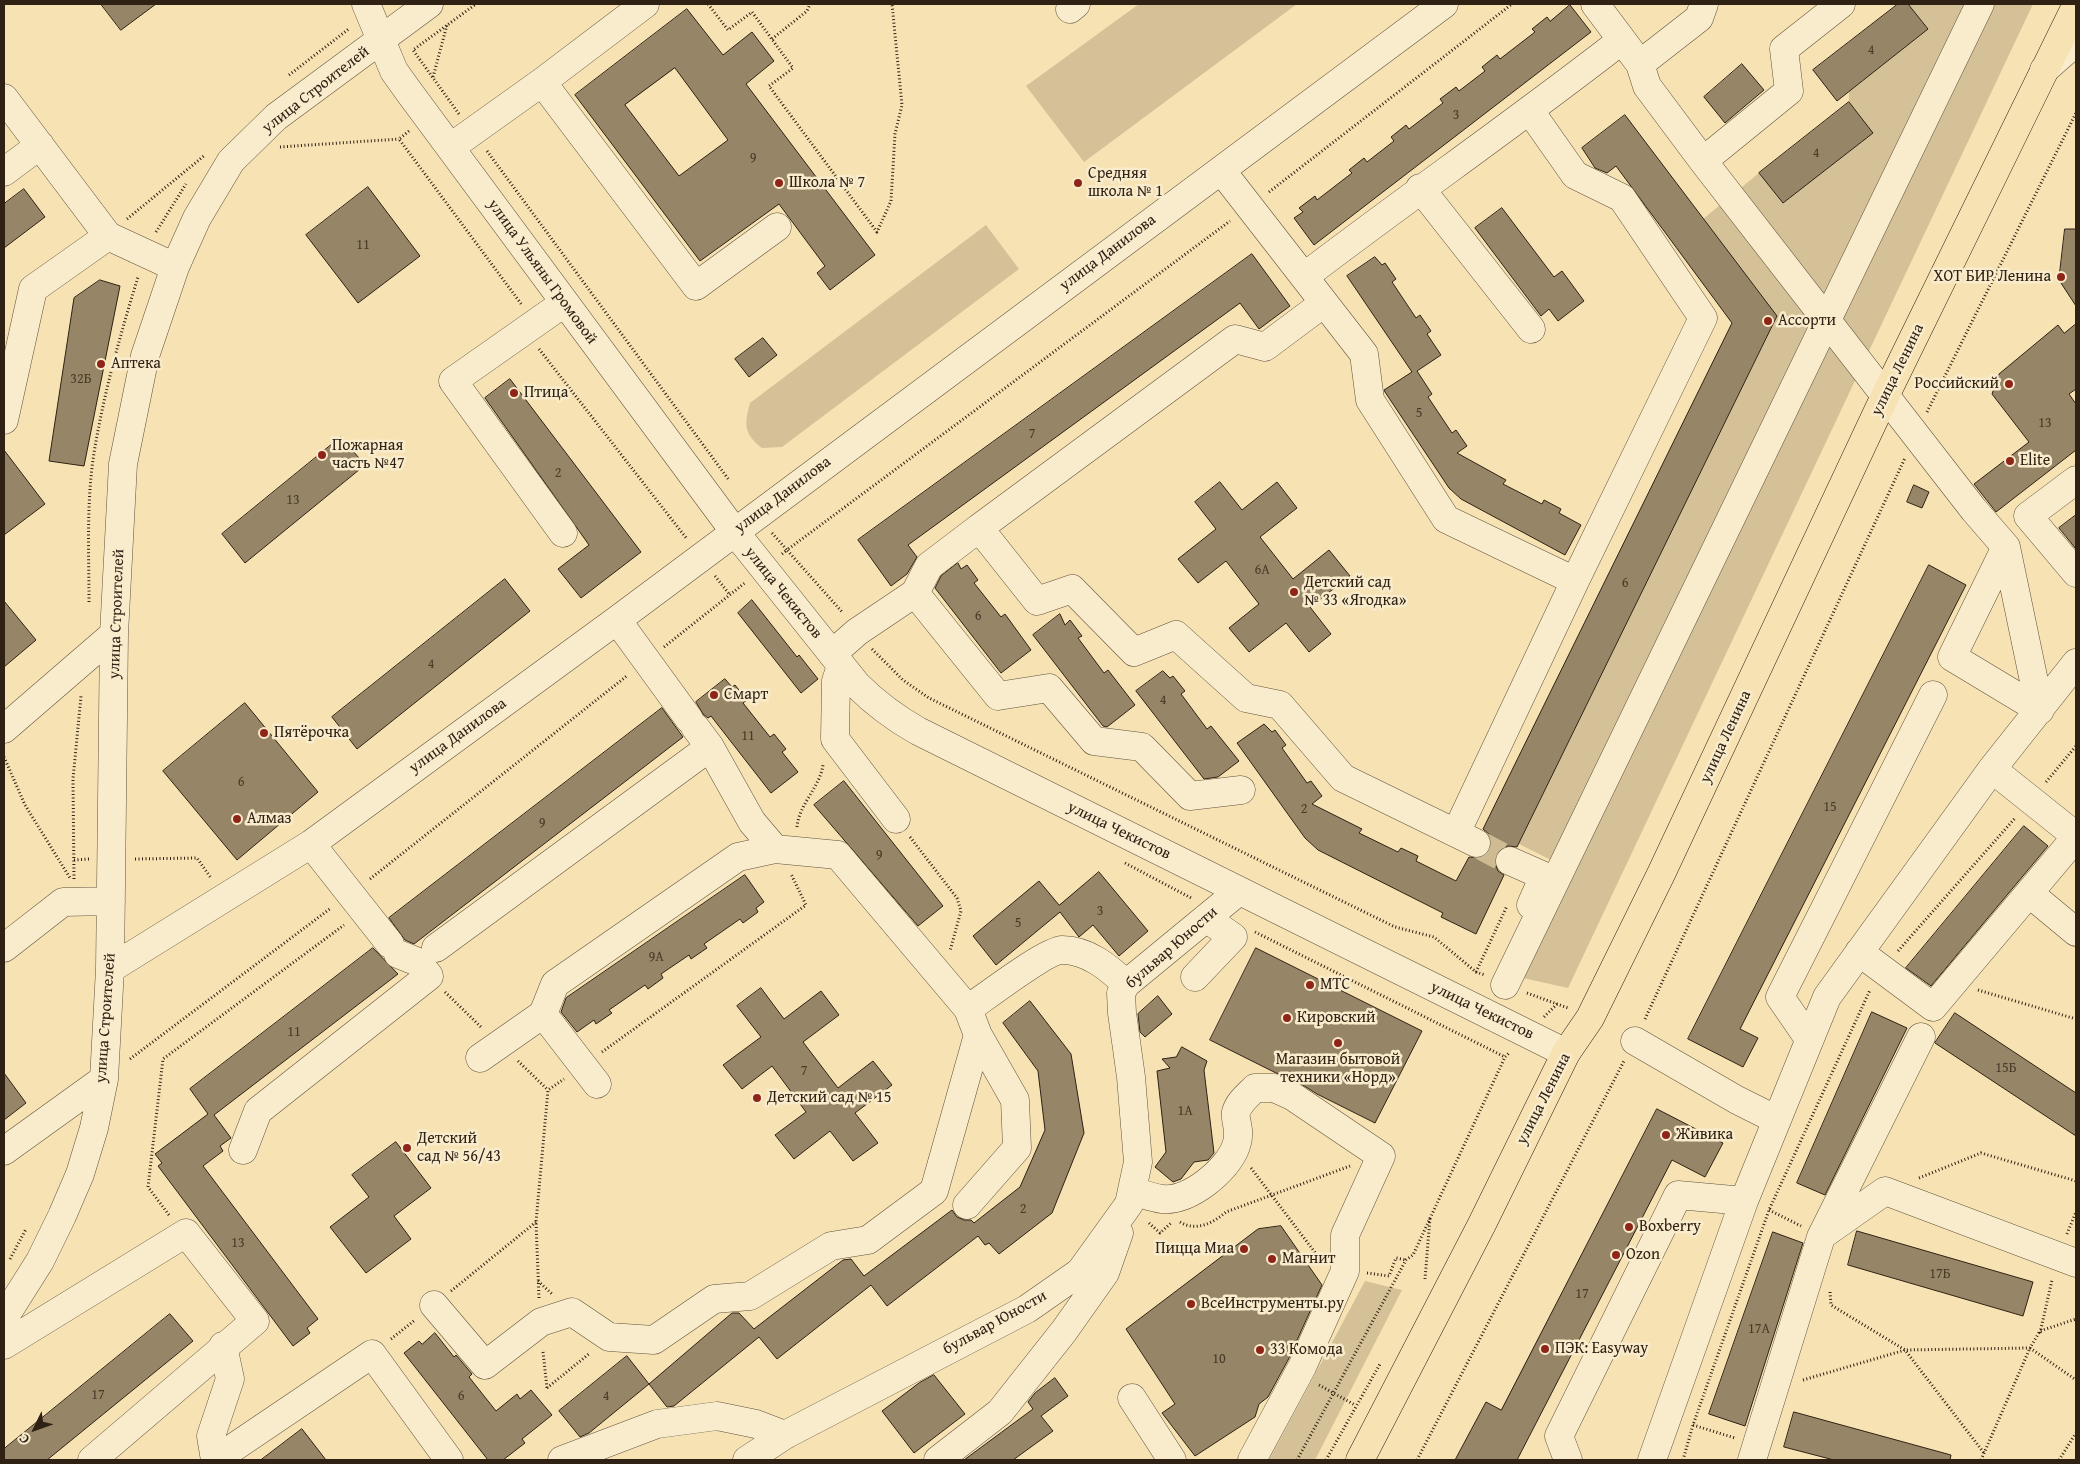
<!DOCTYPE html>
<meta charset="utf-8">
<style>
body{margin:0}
#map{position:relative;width:2080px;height:1464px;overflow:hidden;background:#f6e2b2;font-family:"Gentium Book Plus",serif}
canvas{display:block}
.frame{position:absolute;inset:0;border:5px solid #2f2114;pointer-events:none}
.north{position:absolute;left:10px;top:1404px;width:50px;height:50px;-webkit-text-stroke:4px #f9eccd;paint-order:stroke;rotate:228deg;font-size:14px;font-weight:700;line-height:20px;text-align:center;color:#2f2114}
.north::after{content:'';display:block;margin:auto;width:18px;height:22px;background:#2f2114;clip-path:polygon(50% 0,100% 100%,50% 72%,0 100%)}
</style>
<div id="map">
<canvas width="2080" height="1464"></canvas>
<div class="frame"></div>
<div class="north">С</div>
</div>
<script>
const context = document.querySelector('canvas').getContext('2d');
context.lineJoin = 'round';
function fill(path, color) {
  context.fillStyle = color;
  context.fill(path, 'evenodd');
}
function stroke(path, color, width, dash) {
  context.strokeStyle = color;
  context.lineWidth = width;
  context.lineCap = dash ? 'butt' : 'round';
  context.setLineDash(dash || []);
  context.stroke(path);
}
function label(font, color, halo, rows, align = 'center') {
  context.font = font + ' "Gentium Book Plus",serif';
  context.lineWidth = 5;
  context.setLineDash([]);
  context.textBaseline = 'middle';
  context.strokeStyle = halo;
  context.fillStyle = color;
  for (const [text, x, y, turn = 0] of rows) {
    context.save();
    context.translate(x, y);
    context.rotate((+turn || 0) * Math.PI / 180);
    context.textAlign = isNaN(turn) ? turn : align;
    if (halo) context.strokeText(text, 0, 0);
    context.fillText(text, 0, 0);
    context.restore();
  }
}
fill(new Path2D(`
 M1139 4H1297L1084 162 1026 86Z
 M1908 4H2033L1568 988 1523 978 1573 871 1519 844 1777 317 1703 219 1759 173 1783 203 1872 133 1849 102V92L1928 29Z
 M986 225 1019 269 782 447 762 448C744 434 744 425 750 403Z
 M1365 1281 1402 1290 1315 1460H1269Z`), '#d4c197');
const building = new Path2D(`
 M101 4H156L121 30Z
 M1898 4H1908L1928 29 1837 101 1813 70Z
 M1570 5 1591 32 1314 245 1294 218 1303 212 1299 208 1315 196 1317 200 1352 173 1349 170 1364 158 1367 162 1394 141 1391 137 1406 125 1409 129 1443 103 1440 99 1456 87 1459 91 1485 71 1482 67 1497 55 1500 59 1535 32 1532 29 1547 17 1550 21Z
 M687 9 723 55 752 32 774 61 746 84 875 255 830 290 817 273 825 266 779 204 700 261 575 95ZM675 68 728 140 679 176 625 105Z
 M1742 64 1764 90 1725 123 1704 97Z
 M1849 102 1873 133 1783 203 1759 173Z
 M1625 115 1777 316 1517 847 1508 846 1501 848 1496 854 1495 863 1498 871 1504 875 1476 934 1441 917 1443 913 1318 850 1305 838 1237 743 1264 724 1272 732 1275 730 1286 745 1282 748 1307 783 1311 781 1322 796 1312 804 1362 829 1359 833 1398 852 1401 848 1418 856 1416 861 1456 881 1469 857 1478 858 1485 856 1490 850 1491 841 1489 834 1483 829 1732 323 1616 166 1607 173 1595 168 1582 148Z
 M368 187 420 256 358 303 306 235Z
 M24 189 45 217 4 248V204Z
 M1502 208 1554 277 1562 271 1584 301 1558 321 1549 309 1541 316 1475 228Z
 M2065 229H2076V306L2059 280Z
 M1252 254 1290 306 1259 329 1240 303 908 545 917 557 907 574 891 586 858 540Z
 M1375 257 1382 265 1385 263 1396 279 1392 282 1416 318 1420 315 1431 331 1427 334 1441 355 1417 371 1432 394 1428 397 1452 433 1456 430 1467 446 1457 453 1506 480 1503 484 1542 504 1544 500 1561 509 1559 513 1581 525 1565 555 1461 499 1449 488 1385 392 1384 390 1412 372 1347 276Z
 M100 280 120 286 84 466 49 461 74 298Z
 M2076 324V389L2069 394 2076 404V450L1996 512 1974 484 2029 442 1992 394 1999 374 2058 325 2064 333Z
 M763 338 777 355 749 377 735 359Z
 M510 379 641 552 581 598 558 569 589 545 485 398Z
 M341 437 365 465 245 563 222 534Z
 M4 450 45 504 4 535Z
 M1220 482 1242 510 1277 482 1297 508 1260 537 1293 579 1329 550 1350 576 1310 607 1331 634 1309 652 1286 623 1249 652 1229 628 1259 604 1226 561 1198 583 1178 559 1216 529 1195 502Z
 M1914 485 1929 492 1922 508 1907 502Z
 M2076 515V549L2059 528Z
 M958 563 961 569 967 565 978 580 974 583 1001 617 1005 614 1031 650 1001 673 935 588 941 576Z
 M1929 565 1966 585 1740 1029 1758 1038 1743 1067 1688 1039Z
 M505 579 530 611 357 749 332 717Z
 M752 600 797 657 799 655 818 679 801 693 738 613Z
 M4 601 36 640 4 667Z
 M1060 614 1065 625 1070 620 1082 636 1078 638 1104 673 1108 670 1135 705 1107 727 1103 726 1033 635Z
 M1163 671 1170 678 1173 676 1185 691 1181 694 1207 729 1211 726 1239 761 1218 777 1204 779 1136 691Z
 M725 679 732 687 735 685 747 700 743 703 770 737 774 734 786 749 782 752 798 772 771 793 711 716 708 718 703 714 696 702Z
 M245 703 318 792 237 860 163 771Z
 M662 708 683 737 414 944 405 940 389 918Z
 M844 781 943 906 918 926 814 805Z
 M2024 826 2048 846 1931 986 1906 968Z
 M1099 872 1148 931 1119 956 1093 925 1079 937 1060 912 996 965 973 936 1039 881 1059 905Z
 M745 875 764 902 756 908 758 912 743 923 740 919 704 944 707 948 691 959 689 955 661 974 663 978 648 989 645 985 609 1010 612 1013 596 1024 594 1020 577 1032 561 1012 566 998Z
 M373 948 398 974 214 1115 231 1138 220 1146 223 1151 203 1166 318 1319 307 1328 310 1333 293 1346 158 1166 162 1163 155 1154 208 1114 190 1089Z
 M1256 948 1422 1031 1375 1123 1317 1094 1298 1082 1274 1072 1210 1040Z
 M761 988 784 1019 821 991 839 1015 803 1042 838 1088 873 1061 892 1085 855 1113 878 1143 853 1161 830 1131 794 1159 775 1135 806 1112 772 1066 742 1089 723 1065 761 1037 737 1006Z
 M1158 996 1172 1014 1145 1037 1140 1032 1138 1014Z
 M1030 1001 1071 1054 1084 1133 1052 1213 999 1254 989 1243 985 1245 978 1236 887 1306 871 1285 777 1359 759 1337 674 1406 667 1407 649 1384 732 1313H739L754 1329 843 1260 851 1259 864 1276 952 1210 957 1217 964 1220H971L974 1223 1020 1187 1045 1130 1038 1071 1003 1023Z
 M1872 1012 1907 1028 1825 1195 1797 1183Z
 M1955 1013 2076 1093V1136L1935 1043Z
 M1182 1047 1207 1061 1204 1070 1214 1153 1208 1160 1194 1162 1181 1179 1173 1182 1155 1167 1166 1152 1157 1071 1170 1068 1162 1059 1176 1057Z
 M4 1073 26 1103 4 1120Z
 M1657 1109 1723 1143 1705 1177 1672 1160 1517 1460H1455L1486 1402 1501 1410Z
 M396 1142 431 1188 394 1216 411 1239 366 1273 330 1227 369 1197 352 1175Z
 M1281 1226 1322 1285 1288 1360 1268 1397 1259 1404 1255 1417 1195 1456 1162 1413 1175 1404 1126 1329 1258 1229Z
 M1857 1231 2033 1282 2023 1316 1848 1265Z
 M1773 1232 1803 1243 1745 1426 1709 1414Z
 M170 1314 193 1341 47 1460H4V1449Z
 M435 1333 454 1357 456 1355 472 1374 469 1377 496 1411 517 1394 520 1399 531 1390 552 1415 522 1439 525 1443 503 1460H488L404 1353 419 1341 422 1344Z
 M627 1356 649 1384 589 1433 580 1437 559 1411Z
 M934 1375 965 1414 914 1453 882 1411 919 1383Z
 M1055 1378 1068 1396 1041 1416 1053 1431 1013 1460H964L1033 1409 1028 1402 1035 1393Z
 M1794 1412 1951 1455 1950 1460H1834L1784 1447Z
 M302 1429 326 1460H261Z`);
fill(building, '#968566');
stroke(building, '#2f2114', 1);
stroke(new Path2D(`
 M1476 843 1510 861`), '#cebb92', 28, [28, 14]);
const minor = new Path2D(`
 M366 4 394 71 409 92 734 531 857 685C876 704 895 718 918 731L1566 1053
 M1595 4 1640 64 1647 86 1703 161 1974 510 2006 547 2040 710
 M1070 9 1076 4
 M1640 64 1699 18 1704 4
 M2044 70 2076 42
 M542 82 645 4
 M4 98 108 236 175 267
 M451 147 542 82 696 286 777 227
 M1703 161 1789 91 1784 49 1841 4
 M1221 170 1364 354 1370 400 1446 519 1575 581
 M4 172 40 145
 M1420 188 1531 329
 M1305 276C1410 196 1518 121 1622 40
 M4 420 33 289 108 236
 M2076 480 2028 516 2076 573
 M979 528 1235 339 1265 347 1324 303
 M563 533 453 381 564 303
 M2006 547 1952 657 2040 710
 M915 593 929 566 979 528 1037 601 1072 589 1134 652 1176 635 1246 698 1280 705 1343 778 1476 843
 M617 620 689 719
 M832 654 857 632 915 593 998 696 1049 688 1094 741 1142 747 1190 796 1241 790
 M841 666 836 681 835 739 896 819
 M695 727 710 747 752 822 775 849 838 855 968 1009 978 1035 1015 1100 1017 1148 967 1205
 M4 729 114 634
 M1992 769 2076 836
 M1456 833 1575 581 1703 318 1622 198 1575 175 1530 111
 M2076 837 2029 893 2076 932
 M311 844 390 944
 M1510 861 1544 876 1531 905
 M4 948 63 902 111 901
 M436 948 710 747
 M1859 952 1933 1007 2029 893
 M110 969 311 844 617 620 1444 4
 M1195 977 1233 937 1206 918
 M1505 985 1980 4
 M968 1009C984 998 1047 950 1062 950 1088 950 1109 968 1126 984
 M1809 1039 1780 997 1933 695
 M1635 1041 1737 1100 1777 1120
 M480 1058 543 1014
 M597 1084 543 1014 555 984 738 857 775 849
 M243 1150 258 1111 429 976 418 962 398 954
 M4 1151 104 1079
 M1132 1191C1142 1193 1152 1198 1162 1199 1189 1202 1228 1170 1236 1146 1242 1130 1234 1121 1236 1112 1239 1102 1248 1095 1255 1088H1274L1292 1096 1381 1156 1345 1235V1271L1302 1367 1252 1460
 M1824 1234 1885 1191 2076 1263
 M434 1305 485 1365 541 1322 572 1312 609 1337 654 1340 714 1299 750 1296 831 1246 868 1240 934 1191 978 1035
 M4 1318 40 1261 62 1216 80 1174 94 1128 104 1079 110 969 114 634 123 464 145 356 175 267 197 218 231 161 276 117 429 4
 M4 1345 186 1233 255 1321 92 1460
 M223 1346 230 1379 211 1436 215 1460 372 1354 449 1460
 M1132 1398 1172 1460
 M562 1460 657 1424 717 1416 756 1424 785 1435
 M747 1460 785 1435 1027 1309 1080 1272 1129 1204 1138 1162 1131 1077 1122 1013 1121 993 1126 984 1239 891
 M938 1460 1000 1412 1064 1331 1105 1273 1119 1233
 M1568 1460 1559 1436 1678 1195 1744 1201
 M1652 1460 1744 1201 1827 997 1992 769 2076 663
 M1752 1460 1821 1237 1921 1037`);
const major = new Path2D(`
 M1360 1460 1482 1224 1566 1053 1590 1018 1661 874 1886 394 2076 6`);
stroke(minor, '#61513c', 29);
stroke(major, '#2f2114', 29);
stroke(new Path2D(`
 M708 4 728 30 752 12 793 68 769 86 877 232 891 201 895 134 902 105 892 4
 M772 39 807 11 810 4
 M289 75 350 28
 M433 77 447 25
 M459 114 413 50 476 4
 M409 131 399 139 522 305
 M280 147 399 139
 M487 151 729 480
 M1269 192 1512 4
 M127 219 205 155
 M156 232 186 184
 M539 349 687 539
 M1927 412 2076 113
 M772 533 787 550 1230 221
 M782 554 787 550 843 613
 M715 576 730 595
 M89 602C89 551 86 498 95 447 105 389 121 332 138 277
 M664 647 746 582
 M872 649 903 680 929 698 1395 927 1434 937 1476 972 1485 975
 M4 757 25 805 70 878
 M2046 782 2076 746
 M797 827C799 804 820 787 823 765
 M910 837 957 898 961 911 950 951
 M135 859 197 858 211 878
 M74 860 89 859
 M1125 863 1193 899
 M74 879 73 779 81 696
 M370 879 628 675
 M1255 932 1505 1057
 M1898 951 2016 817
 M1476 972 1507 906
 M1978 990 2076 1019
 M445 992 482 1028
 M1527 993 1568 1008
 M1544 1017 1558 1003
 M1645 1019 1905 458
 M602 1052 806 905 791 874
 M130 1059 331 908
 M518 1061 548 1090
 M1251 1168 1320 1259
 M1919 1178 1981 1153 2076 1181
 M1769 1210 1801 1226
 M169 1215 148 1187 163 1059 344 925
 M1180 1222C1196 1232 1213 1223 1226 1212L1350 1166
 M1149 1223 1160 1233 1171 1223
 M2067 1234 2076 1212
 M10 1259 26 1229
 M1367 1273 1389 1276 1396 1258 1406 1260
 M1425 1279 1430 1218
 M538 1281 552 1294
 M451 1291 536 1222
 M1830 1292 1831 1305 1905 1350 2030 1348 2040 1331 2076 1319
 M539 1298 536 1222 548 1090 564 1079
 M2040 1333 2052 1280
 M391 1339 415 1320
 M2030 1348 2076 1380
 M543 1352 547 1388
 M1803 1380 1905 1350 1984 1453
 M1319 1385 1355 1405
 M547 1388 590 1353
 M1693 1425 1735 1438
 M1297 1460 1406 1260 1413 1255 1505 1057 1510 1052
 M1326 1460 1380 1364
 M1417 1460 1624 1061
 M1683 1460 1693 1425 1769 1210 1870 990
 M1981 1460 2030 1348
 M2059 1460 2076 1433`), '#2f2114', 3, [1, 2.5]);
stroke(minor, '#f9eccd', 28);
stroke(major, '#f6e2b2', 28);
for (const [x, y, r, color] of [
 [779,183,5,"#8f2418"],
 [1078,183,5,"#8f2418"],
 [2061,277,5,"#8f2418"],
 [1768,321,5,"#8f2418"],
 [101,364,5,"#8f2418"],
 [2009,384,5,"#8f2418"],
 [514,393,5,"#8f2418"],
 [322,455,5,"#8f2418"],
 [2010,461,5,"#8f2418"],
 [1294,592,5,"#8f2418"],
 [714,695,5,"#8f2418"],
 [264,733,5,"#8f2418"],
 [237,819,5,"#8f2418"],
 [1310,985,5,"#8f2418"],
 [1287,1018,5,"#8f2418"],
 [1338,1043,5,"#8f2418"],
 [757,1098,5,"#8f2418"],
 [1666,1135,5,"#8f2418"],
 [407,1148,5,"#8f2418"],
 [1629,1227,5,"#8f2418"],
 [1244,1249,5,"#8f2418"],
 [1616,1255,5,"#8f2418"],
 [1272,1259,5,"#8f2418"],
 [1191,1304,5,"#8f2418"],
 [1545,1349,5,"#8f2418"],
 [1260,1350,5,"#8f2418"]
]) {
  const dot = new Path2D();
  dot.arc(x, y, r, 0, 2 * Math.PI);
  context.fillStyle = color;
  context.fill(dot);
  stroke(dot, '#f9eccd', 2);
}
label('14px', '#493a28', null, [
 ["4",1871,50],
 ["3",1456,115],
 ["4",1816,153],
 ["9",753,158],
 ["11",363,245],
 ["32Б",81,379],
 ["5",1419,413],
 ["13",2045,423],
 ["7",1032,434],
 ["2",558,473],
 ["13",293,500],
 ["6А",1262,570],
 ["6",1625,583],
 ["6",978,616],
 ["4",431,664],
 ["4",1163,700],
 ["11",748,736],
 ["6",241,782],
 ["15",1830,807],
 ["2",1304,809],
 ["9",542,823],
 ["9",879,855],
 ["3",1100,911],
 ["5",1018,923],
 ["9А",656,957],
 ["11",294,1032],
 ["15Б",2006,1068],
 ["7",804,1071],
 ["1А",1185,1111],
 ["2",1023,1209],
 ["13",238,1243],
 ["17Б",1940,1274],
 ["17",1582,1294],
 ["17А",1759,1329],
 ["10",1219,1359],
 ["17",98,1395],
 ["6",461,1396],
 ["4",606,1396]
]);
label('16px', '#2f2114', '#f9eccd', [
 ["улица Строителей",316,90,-38],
 ["улица Данилова",1108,253,-37],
 ["улица Ульяны Громовой",542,272,54],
 ["улица Ленина",1898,370,-64],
 ["улица Данилова",783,495,-37],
 ["улица Чекистов",783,593,51],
 ["улица Строителей",117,614,-88],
 ["улица Данилова",458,736,-36],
 ["улица Ленина",1726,737,-65],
 ["улица Чекистов",1119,831,26],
 ["бульвар Юности",1172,948,-41],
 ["улица Чекистов",1482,1011,26],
 ["улица Строителей",106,1018,-86],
 ["улица Ленина",1544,1099,-63],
 ["бульвар Юности",995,1323,-29]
]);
label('16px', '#2f2114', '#f9eccd', [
 ["Средняя",1088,174],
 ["школа № 1",1088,192],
 ["Школа № 7",789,183],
 ["ХОТ БИР Ленина",2051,277,"right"],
 ["Ассорти",1778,321],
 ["Аптека",111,364],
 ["Российский",1999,384,"right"],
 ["Птица",524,393],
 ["Пожарная",332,446],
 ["часть №47",332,464],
 ["Elite",2020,461],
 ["Детский сад",1304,583],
 ["№ 33 «Ягодка»",1304,601],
 ["Смарт",724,695],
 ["Пятёрочка",274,733],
 ["Алмаз",247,819],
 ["МТС",1320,985],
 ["Кировский",1297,1018],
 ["Магазин бытовой",1338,1060,"center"],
 ["техники «Норд»",1338,1078,"center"],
 ["Детский сад № 15",767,1098],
 ["Живика",1676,1135],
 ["Детский",417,1139],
 ["сад № 56/43",417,1157],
 ["Boxberry",1639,1227],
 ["Пицца Миа",1234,1249,"right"],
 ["Ozon",1626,1255],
 ["Магнит",1282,1259],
 ["ВсеИнструменты.ру",1201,1304],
 ["ПЭК: Easyway",1555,1349],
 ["33 Комода",1270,1350]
], 'left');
</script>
